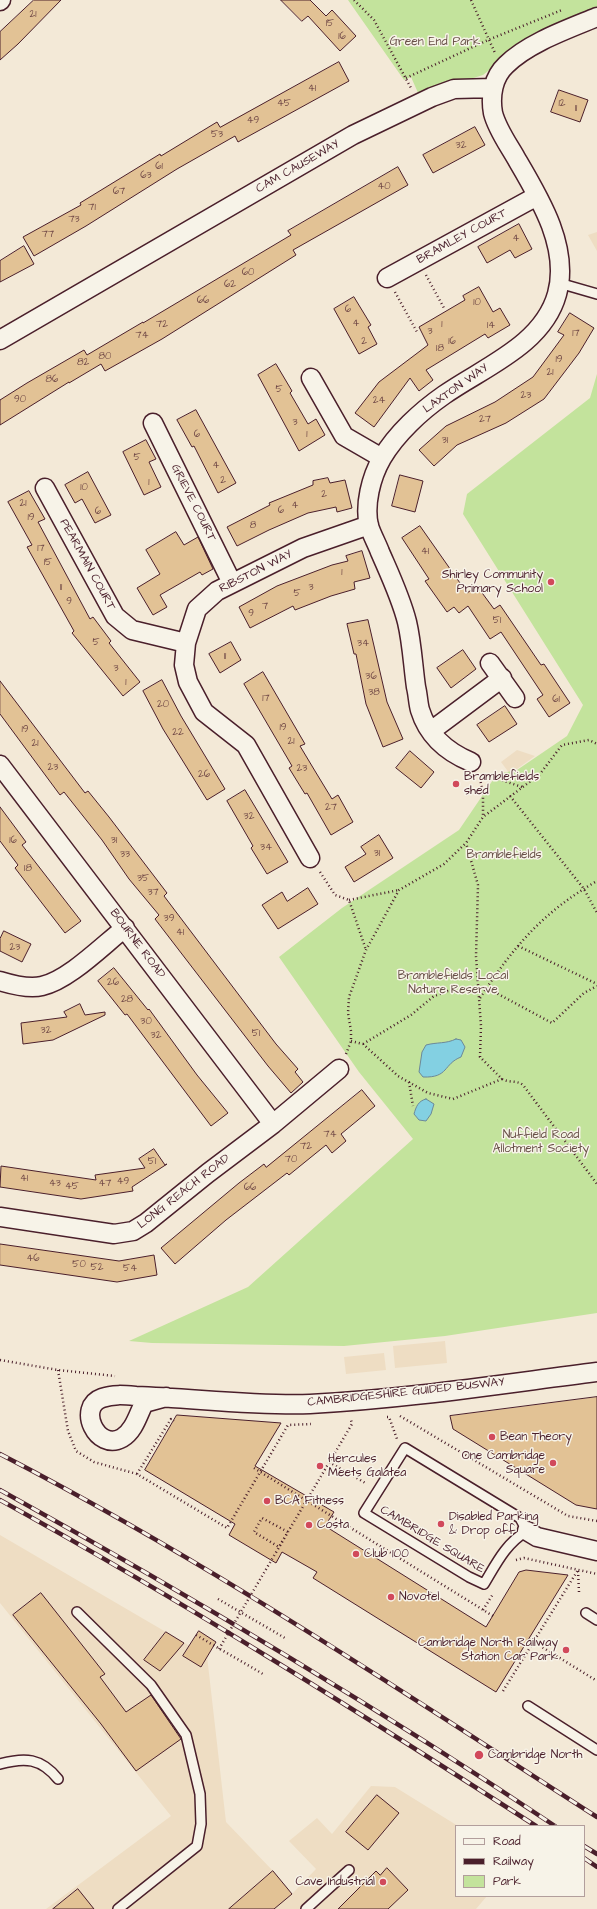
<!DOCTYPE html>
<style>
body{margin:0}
#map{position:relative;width:597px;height:1909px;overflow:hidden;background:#f3e9d7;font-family:"Architects Daughter",sans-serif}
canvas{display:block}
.legend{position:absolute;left:455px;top:1825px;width:130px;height:72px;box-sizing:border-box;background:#f7f3e8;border:1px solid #b29e9c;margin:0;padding:5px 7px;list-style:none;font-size:12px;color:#4a1f2b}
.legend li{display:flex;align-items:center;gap:8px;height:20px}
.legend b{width:20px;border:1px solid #b29e9c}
</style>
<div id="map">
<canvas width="597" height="1909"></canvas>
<ul class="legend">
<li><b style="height:5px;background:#f7f3e8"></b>Road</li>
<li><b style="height:5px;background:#4a1f2b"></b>Railway</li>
<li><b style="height:11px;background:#c3e39c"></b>Park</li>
</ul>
</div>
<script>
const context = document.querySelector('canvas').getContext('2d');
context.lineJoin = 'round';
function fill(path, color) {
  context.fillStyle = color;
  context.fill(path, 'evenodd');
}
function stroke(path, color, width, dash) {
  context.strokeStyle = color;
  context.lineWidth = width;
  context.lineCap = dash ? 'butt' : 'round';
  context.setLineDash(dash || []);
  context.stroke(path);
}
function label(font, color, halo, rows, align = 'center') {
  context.font = font + ' "Architects Daughter",sans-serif';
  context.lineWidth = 3;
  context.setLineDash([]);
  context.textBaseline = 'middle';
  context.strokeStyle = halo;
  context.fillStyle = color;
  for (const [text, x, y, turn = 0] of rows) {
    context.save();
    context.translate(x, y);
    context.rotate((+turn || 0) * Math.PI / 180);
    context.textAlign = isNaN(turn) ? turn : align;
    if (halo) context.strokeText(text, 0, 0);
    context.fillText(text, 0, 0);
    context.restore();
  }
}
fill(new Path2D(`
 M597 232V251L588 235Z
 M517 750 535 756 510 774 501 762Z
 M445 1341 447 1363 395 1368 393 1346Z
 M384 1353 386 1370 346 1374 344 1357Z
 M0 1535 207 1656 226 1822 273 1871 292 1894 316 1869 289 1841 317 1818 332 1834 371 1786 395 1787 458 1826H456V1896H487L476 1909H46L171 1816 0 1603Z`), '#eeddc3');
fill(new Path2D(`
 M348 0H597V10L493 67 483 75 419 95 411 77 404 80Z
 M597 374V1313L445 1336 344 1346 152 1343 129 1341 248 1287 413 1139 359 1072 279 957 342 908 459 830 497 774 517 770 567 736 583 705 463 514 467 494 590 398Z`), '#c3e39c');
const water = new Path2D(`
 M456 1039 461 1040 465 1047 461 1057C443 1064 449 1078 423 1077L419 1072 422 1052 426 1045C437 1042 446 1044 456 1039Z
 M426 1099 434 1104 431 1114 426 1121 419 1120 414 1114C416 1107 418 1101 426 1099Z`);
fill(water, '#83d0e2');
stroke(water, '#6c8999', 1);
const building = new Path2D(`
 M34 0H61L18 44 0 60V32Z
 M281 0H310L326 16 332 10 356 36 340 51 308 16 302 21Z
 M339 62 349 81 238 142 235 136 177 169 86 226 34 256 23 237 81 205 80 203 160 154 161 156 217 122 220 127Z
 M559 90 588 100 580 122 551 112Z
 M475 127 485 145 433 173 423 155Z
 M398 167 408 185 293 250 296 255 162 339 105 371 101 364 69 383V382L0 425V400L27 383 84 350 87 355 143 322V323L291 235 288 231Z
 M519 224 532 249 515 258 510 250 487 263 478 247Z
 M24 246 34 264 0 282V261Z
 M479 287 493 312 500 308 510 325 488 338 485 334 426 370 433 380 419 391 410 378 374 427 355 413 379 382 428 345 419 327 465 300 463 296Z
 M354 297 371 325 368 327 377 344 359 354 334 309Z
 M570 313 594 328 579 353 544 399 506 423 457 445 434 466 419 450 446 426 495 402 533 377 564 335 558 332Z
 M276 364 292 391 290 393 308 424 316 419 325 435 299 451 258 375Z
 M196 410 236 483 218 493 194 446 192 447 177 420Z
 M146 440 156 459 149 462 161 487 144 495 123 452Z
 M88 472 111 515 95 523 82 499 75 503 65 485Z
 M400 475 423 481 415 512 392 506Z
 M328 478 330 483 345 480 352 508 337 512 336 507 308 513 269 530 237 546 227 527 270 505 269 503 313 485V481Z
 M29 491 45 519 38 522 90 619 93 617 111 641 109 643 140 682 123 696 72 633 74 631 27 547 32 545 8 502Z
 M420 526 467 593 477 586 494 609 500 605 541 665 544 664 570 703 549 717 537 699 543 695 501 632 490 639 468 606 459 613 454 607 447 612 425 581 429 579 402 538Z
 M176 532 184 545 198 537 213 569 202 575 200 572 160 595 167 607 153 615 137 588 160 574 146 550Z
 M362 551 370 578 354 582 355 589 331 596 295 610 293 606 250 628 239 607 277 586 332 565 348 561 346 556Z
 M368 620 387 702 403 739 383 747 366 704 356 654H354L347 624Z
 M231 642 241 660 220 673 209 654Z
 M463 650 476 669 451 688 437 668Z
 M263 672 305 744 300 746 315 771 332 799 338 795 353 822 331 835 307 793 305 794 289 768 292 766 244 684Z
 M162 680 181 716 225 789 207 800 163 729 143 691Z
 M0 681 85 793 88 791 109 817 167 893 164 896 276 1044 298 1069 295 1072 303 1082 291 1093 268 1066 155 919 159 915 129 879 102 840 64 792 60 795 0 714Z
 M505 706 517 724 489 742 477 725Z
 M410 751 434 772 421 788 396 768Z
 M245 790 288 862 267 874 251 848 253 846 227 801Z
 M0 807 26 842 22 845 81 921 65 933 15 868 18 865 0 841Z
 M379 835 393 858 354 882 345 867 366 854 361 847Z
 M308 888 318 904 278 929 262 905 282 892 287 901Z
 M4 931 31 944 22 962 0 951V939Z
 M114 968 148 1010 149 1009 197 1075 228 1113 211 1126 127 1014 125 1015 98 981Z
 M80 1004 85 1015 105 1012V1015L53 1040 23 1044 21 1023 67 1017 64 1012Z
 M362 1090 375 1106 341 1134 346 1141 332 1153 326 1145 289 1175 287 1173 226 1220 175 1264 161 1248 239 1183 264 1164 266 1167Z
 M154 1149 165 1165 167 1164 132 1187 133 1191 81 1199 0 1187 1 1166 96 1180 95 1175 145 1168 139 1159Z
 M0 1244 119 1261 154 1255 157 1275 117 1282 0 1265Z
 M597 1397V1509L576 1505 453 1429 450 1416Z
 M177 1415 281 1423 255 1466 334 1512 325 1526 486 1627 519 1572 526 1570 568 1575 496 1692 313 1578 317 1572 282 1552 276 1563 229 1535 235 1524 145 1470Z
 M41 1593 105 1674 100 1677 126 1712 151 1695 181 1739 136 1771 101 1724 13 1615Z
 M199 1631 216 1642 201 1667 183 1656Z
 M166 1632 184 1643 160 1671 144 1660Z
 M377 1795 399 1813 368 1850 346 1832Z
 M387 1868 408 1890 388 1909H338L376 1871 380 1875Z
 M273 1871 292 1894 274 1909H229Z
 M78 1889 94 1909H53Z`);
fill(building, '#e2c295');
stroke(building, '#4a1f2b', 1);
const lane = new Path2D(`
 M559 283 597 294
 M405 1448 520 1518 527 1531C506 1543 496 1564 484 1584L469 1577 364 1513Z
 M77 1612 151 1685 186 1735 200 1794 201 1824 197 1846 118 1909
 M586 1613 597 1620
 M528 1706 597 1750
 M0 1764C25 1757 41 1758 58 1779
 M306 1909 349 1870`);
const street = new Path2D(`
 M0 1 1 0
 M387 278 537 196
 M0 340 353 135 432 97 454 89 493 88
 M311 378 344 436 382 458
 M153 423 232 583
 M45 488 115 616 132 630 186 643
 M490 663 515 698
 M431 731 502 678
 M471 762C447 752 428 736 420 710 418 703 418 695 416 687 413 666 412 643 407 622 401 598 390 575 380 552 377 544 372 535 369 526 364 505 371 477 382 458 396 434 421 411 444 395 484 367 543 345 557 294 570 247 539 197 516 158 508 144 497 129 493 113 490 96 493 77 506 65 528 43 568 29 597 17
 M0 765 273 1124
 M310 858 246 745 204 712 188 682 184 665 186 643 197 609 217 591 303 548 369 525
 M0 981C13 985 29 989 42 986 69 980 103 945 125 928
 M0 1217 114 1234 133 1231 146 1223 208 1173 273 1124 339 1069
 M166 1397 144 1403C138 1415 134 1431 122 1438 97 1452 76 1407 102 1398 113 1394 124 1395 136 1396 194 1398 252 1406 310 1404 406 1399 502 1384 597 1372
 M527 1531 537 1537 597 1551`);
stroke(lane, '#4a1f2b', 12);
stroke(street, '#4a1f2b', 21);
stroke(new Path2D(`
 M354 0 374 20 411 88
 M471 0 495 53
 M406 78 488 40 562 10
 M426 275 445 310
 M395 292 417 332
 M483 774 522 787
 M480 778 483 794V816
 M510 796 584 889 597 913
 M320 872 335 895 349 900 366 950
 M349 900 399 890
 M518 946 597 984
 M487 988 552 1023 584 993 597 986
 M480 998C514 946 543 912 597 881
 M351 1041 363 1044 398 1076 428 1093 453 1099 502 1079 480 1057 481 1026 476 956 478 885 466 843
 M363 1044 411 1015 434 996 448 991 478 988
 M346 1054 351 1041V1031L348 1013 349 997 366 950 399 890 444 864 466 843 483 817 540 774 562 745 589 740 597 744
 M502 1079C509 1083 517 1080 523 1085L597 1184
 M409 1082 413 1106
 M0 1360 58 1370 115 1376
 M58 1370 68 1431 76 1451 94 1462 137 1474 227 1528 288 1425 311 1424
 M400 1416 568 1516 597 1521
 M387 1417H389L397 1439
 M329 1462 367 1484
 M254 1468 493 1616
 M137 1474 171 1419 174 1421
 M278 1549 288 1532 262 1518 254 1532 279 1547 352 1424 351 1420
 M516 1560 524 1558 597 1574
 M578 1571 579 1592
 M218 1599 285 1638
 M483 1610 493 1594
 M196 1635 263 1674
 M529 1639 597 1681
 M503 1691 578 1570`), '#4a1f2b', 2.5, [1, 3]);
stroke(lane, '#f7f3e8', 9);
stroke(street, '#f7f3e8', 18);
const rail = new Path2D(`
 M0 1454C207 1561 401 1691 597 1817
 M0 1490C189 1595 375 1706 555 1826
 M0 1500C183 1601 360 1713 536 1826
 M584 1846 597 1854
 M584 1858 597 1867`);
stroke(rail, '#4a1f2b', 4.5);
stroke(rail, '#f7f3e8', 3, [9]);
stroke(new Path2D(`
 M219 1649 278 1549`), '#4a1f2b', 2.5, [1, 3]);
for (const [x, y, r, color] of [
 [551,582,4,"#d1495b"],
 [456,784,4,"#d1495b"],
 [492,1437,4,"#d1495b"],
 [553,1463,4,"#d1495b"],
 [320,1466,4,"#d1495b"],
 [267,1501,4,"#d1495b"],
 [441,1524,4,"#d1495b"],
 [309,1525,4,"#d1495b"],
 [356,1554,4,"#d1495b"],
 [391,1597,4,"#d1495b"],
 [566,1650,4,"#d1495b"],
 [479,1755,5,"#d1495b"],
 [383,1882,4,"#d1495b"]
]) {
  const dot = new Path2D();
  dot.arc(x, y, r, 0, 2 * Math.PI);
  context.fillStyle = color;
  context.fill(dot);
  stroke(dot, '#f7f3e8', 1.5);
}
label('10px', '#704846', null, [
 ["21",33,15],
 ["15",330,24],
 ["16",342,37],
 ["41",312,89],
 ["45",284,104],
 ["12",562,104],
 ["11",576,109],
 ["49",253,121],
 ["53",217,135],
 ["32",461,146],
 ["61",159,167],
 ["63",146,176],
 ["40",384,187],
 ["67",119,192],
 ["71",92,208],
 ["73",74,220],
 ["77",48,235],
 ["4",516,239],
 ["60",248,273],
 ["62",230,285],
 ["66",203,301],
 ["10",477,303],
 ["6",348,310],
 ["4",356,324],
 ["72",162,325],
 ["1",442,325],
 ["14",491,326],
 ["3",430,332],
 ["17",576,334],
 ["74",142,336],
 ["2",364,342],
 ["16",452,342],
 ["18",440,349],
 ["80",105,357],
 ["19",559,360],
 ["82",83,363],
 ["21",550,373],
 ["86",52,380],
 ["5",279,390],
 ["23",526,396],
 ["90",20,400],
 ["24",379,401],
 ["27",485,420],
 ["3",295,423],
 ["6",197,435],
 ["1",307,435],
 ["31",445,441],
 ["5",137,458],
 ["4",216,466],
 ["2",223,481],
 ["1",149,483],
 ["10",84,488],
 ["2",324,495],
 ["21",23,504],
 ["4",295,506],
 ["6",281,511],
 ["6",98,512],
 ["19",31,518],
 ["8",253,526],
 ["17",41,549],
 ["41",425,552],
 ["15",48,563],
 ["1",342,573],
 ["11",61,588],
 ["3",311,588],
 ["5",297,594],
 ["9",69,602],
 ["7",265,607],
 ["9",251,614],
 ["51",497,621],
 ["5",96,643],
 ["34",363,644],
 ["11",225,657],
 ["3",116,669],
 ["36",371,677],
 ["1",126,683],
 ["38",374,693],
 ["17",266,699],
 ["61",556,700],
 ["20",163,705],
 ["19",283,728],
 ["19",25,730],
 ["22",178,733],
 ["21",291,742],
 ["21",35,744],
 ["23",53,768],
 ["23",302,769],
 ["26",204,775],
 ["27",331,808],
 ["32",249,817],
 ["16",13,841],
 ["31",114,841],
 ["34",266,848],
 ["31",377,854],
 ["33",125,855],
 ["18",28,869],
 ["35",143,879],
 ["37",153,893],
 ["39",169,919],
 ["41",180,933],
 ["23",15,948],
 ["26",113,983],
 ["28",127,1000],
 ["30",146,1022],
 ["32",46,1031],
 ["51",256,1034],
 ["32",156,1036],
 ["74",330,1135],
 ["72",306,1147],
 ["70",291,1160],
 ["51",152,1162],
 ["41",24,1179],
 ["49",123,1182],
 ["43",55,1184],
 ["47",105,1184],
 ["45",72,1187],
 ["66",250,1188],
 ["46",33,1259],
 ["50",79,1265],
 ["52",97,1268],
 ["54",130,1269]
]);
label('12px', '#685047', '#f7f3e8', [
 ["Green End Park",435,42],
 ["Bramblefields",504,855],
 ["Bramblefields Local",453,976],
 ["Nature Reserve",453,990],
 ["Nuffield Road",541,1135],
 ["Allotment Society",541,1149]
]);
label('12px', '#4a1f2b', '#f7f3e8', [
 ["CAM CAUSEWAY",298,167,-30],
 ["BRAMLEY COURT",462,237,-29],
 ["LAXTON WAY",456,389,-35],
 ["GRIEVE COURT",193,503,63],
 ["PEARMAIN COURT",87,565,61],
 ["RIBSTON WAY",256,572,-27],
 ["BOURNE ROAD",137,944,53],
 ["LONG REACH ROAD",184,1192,-38],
 ["CAMBRIDGESHIRE GUIDED BUSWAY",406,1393,-6],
 ["CAMBRIDGE SQUARE",432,1540,31]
]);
label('12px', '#4a1f2b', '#f7f3e8', [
 ["Shirley Community",543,575,"right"],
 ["Primary School",543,589,"right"],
 ["Bramblefields",464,777],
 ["shed",464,791],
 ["Bean Theory",500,1437],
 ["One Cambridge",545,1456,"right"],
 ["Square",545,1470,"right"],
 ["Hercules",328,1459],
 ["Meets Galatea",328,1473],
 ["BCA Fitness",275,1501],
 ["Disabled Parking",449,1517],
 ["& Drop off",449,1531],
 ["Costa",317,1525],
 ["Club 100",364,1554],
 ["Novotel",399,1597],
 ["Cambridge North Railway",558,1643,"right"],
 ["Station Car Park",558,1657,"right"],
 ["Cambridge North",488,1755],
 ["Cave Industrial",375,1882,"right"]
], 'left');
</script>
